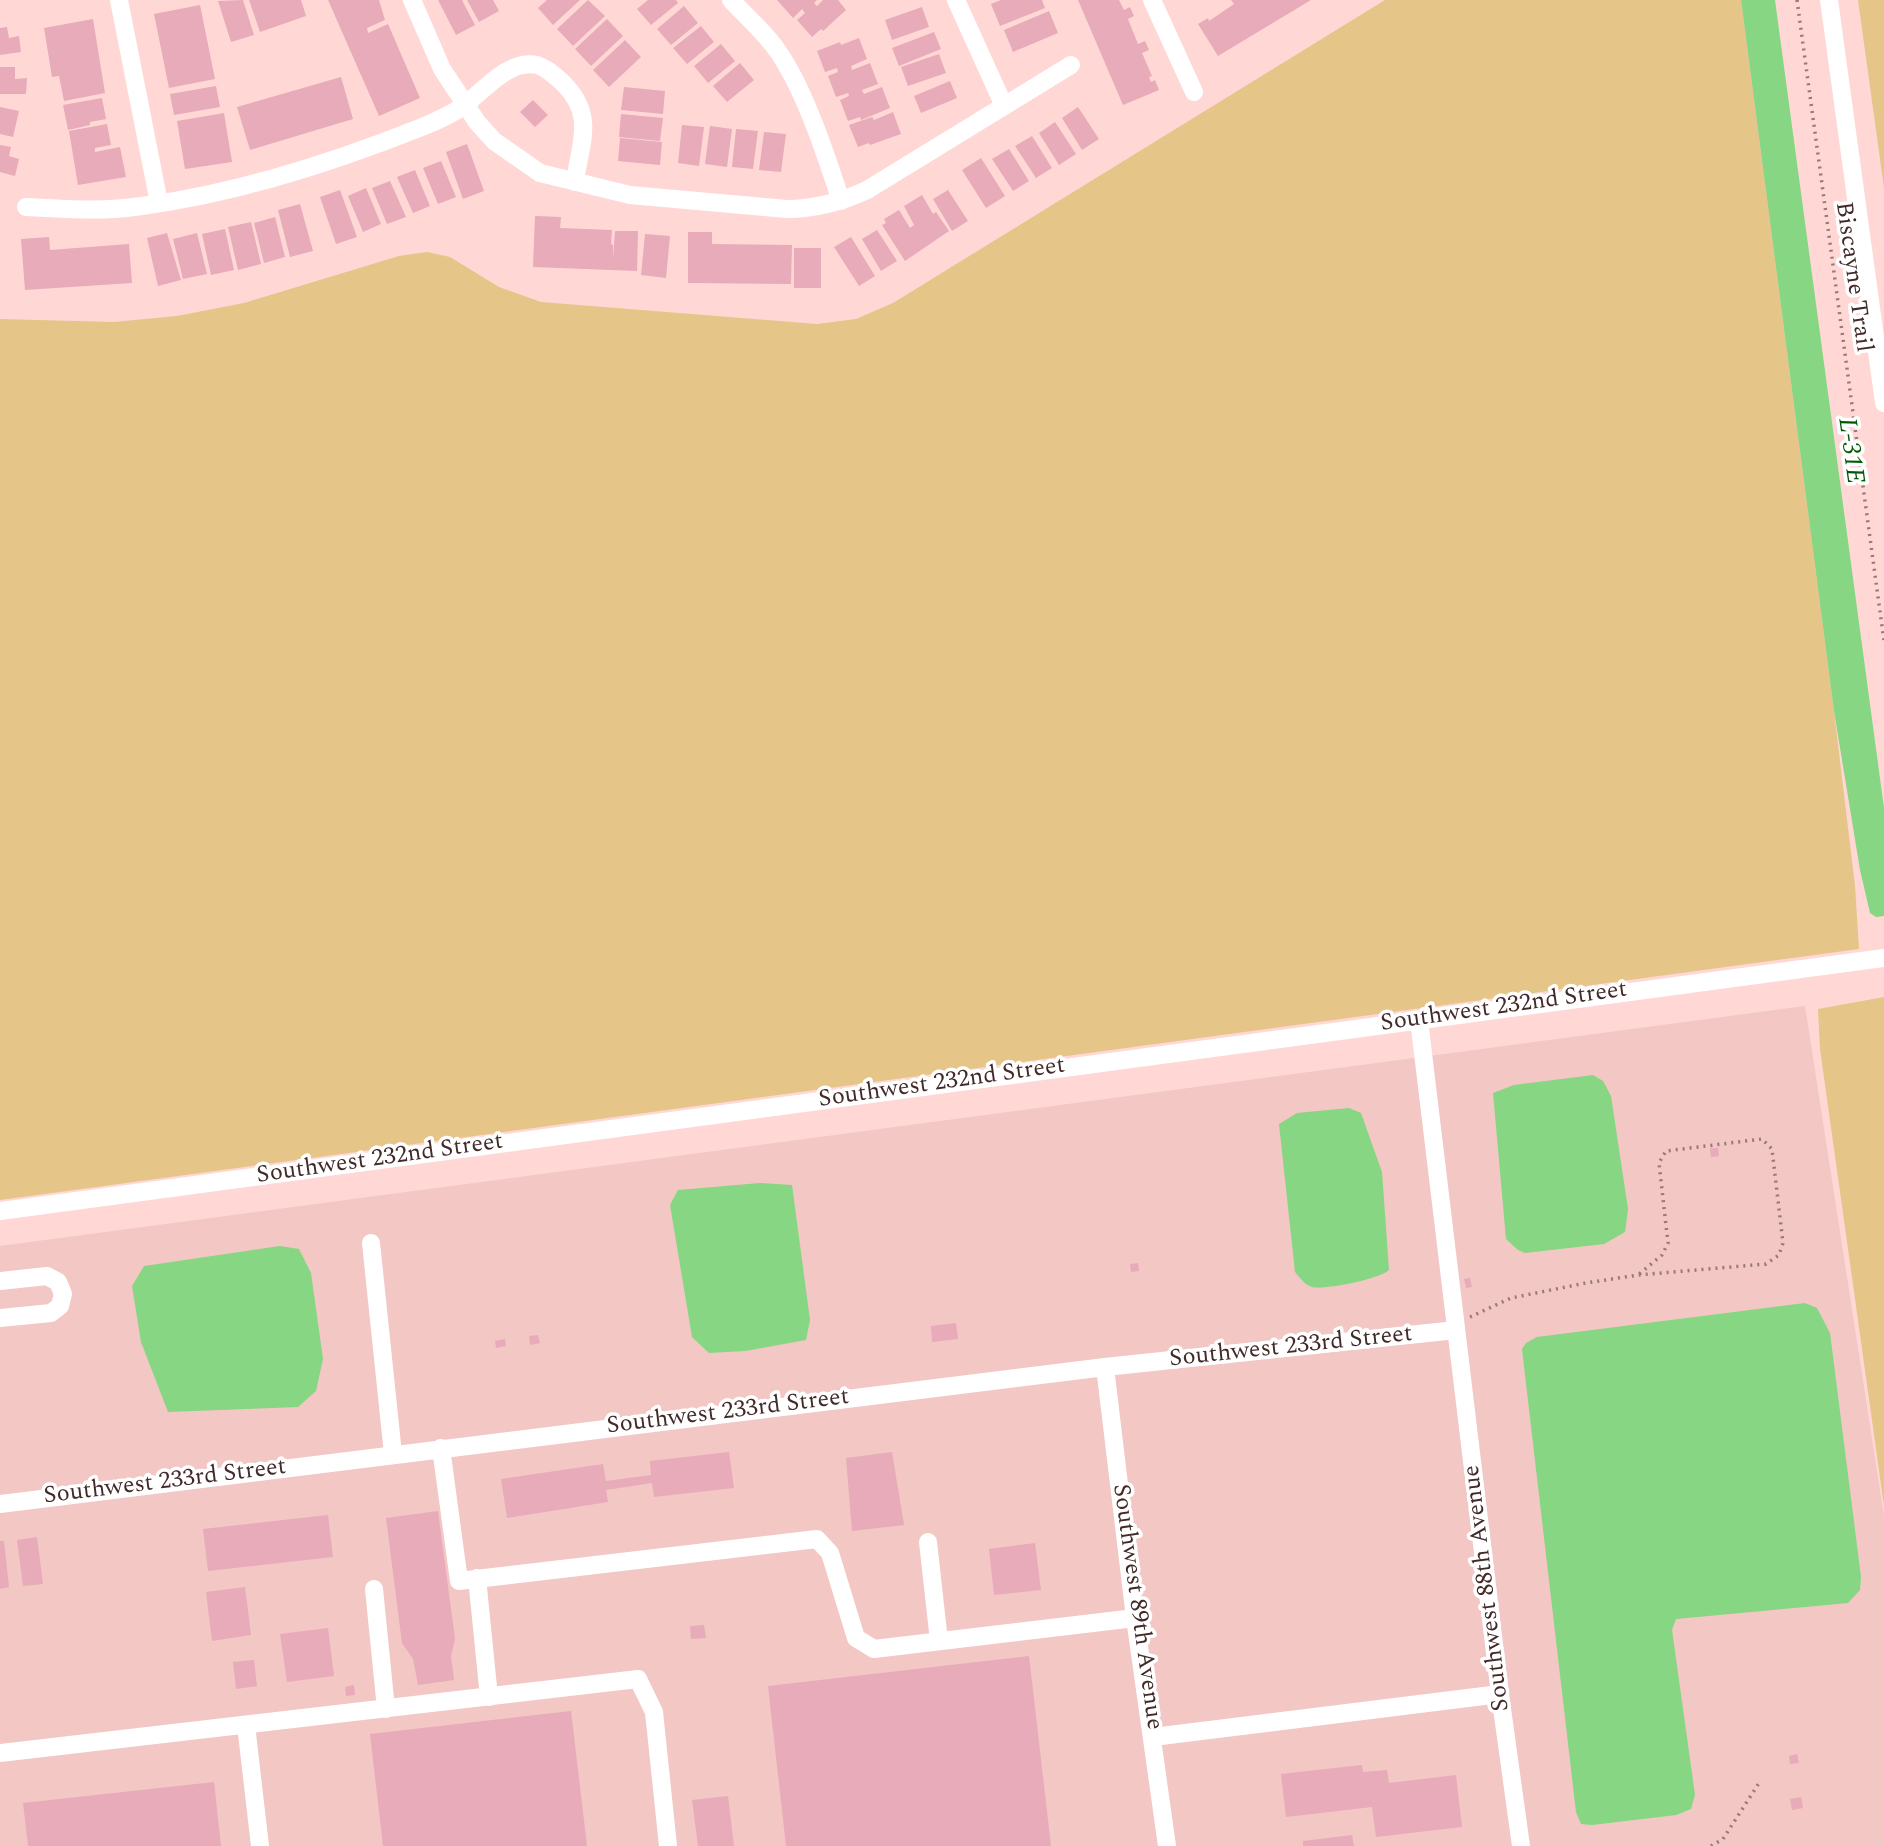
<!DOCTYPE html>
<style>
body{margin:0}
canvas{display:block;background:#ffd7d4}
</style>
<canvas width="1884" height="1846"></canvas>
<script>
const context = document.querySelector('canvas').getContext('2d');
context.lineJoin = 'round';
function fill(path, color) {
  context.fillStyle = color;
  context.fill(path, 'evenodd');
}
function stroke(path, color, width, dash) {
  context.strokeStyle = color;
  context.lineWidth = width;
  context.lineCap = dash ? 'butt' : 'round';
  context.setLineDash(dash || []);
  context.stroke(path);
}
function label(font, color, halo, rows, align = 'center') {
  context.font = font + ' Spectral,serif';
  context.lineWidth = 7;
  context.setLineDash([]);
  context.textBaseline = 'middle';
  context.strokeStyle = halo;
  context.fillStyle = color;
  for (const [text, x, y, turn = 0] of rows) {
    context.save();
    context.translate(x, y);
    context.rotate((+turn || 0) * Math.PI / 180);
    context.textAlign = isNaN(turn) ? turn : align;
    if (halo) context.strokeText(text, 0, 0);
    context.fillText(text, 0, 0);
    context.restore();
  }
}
fill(new Path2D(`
 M1805 1006 1884 1516V1846H0V1246Z`), '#f2c7c4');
fill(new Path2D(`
 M1385 0H1741L1834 711 1855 886 1859 949 0 1200V319L114 322 177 316 244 303 399 256 427 252 450 257 499 287 541 302 817 324 856 319 893 303Z
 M1858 0H1884V188Z
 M1884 997V1506L1820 1049 1818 1009Z`), '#e5c588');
fill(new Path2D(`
 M1741 0H1775L1884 808V916L1876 917 1870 913 1860 870 1834 711Z
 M1593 1075 1603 1081 1611 1096 1628 1209 1625 1232 1604 1244 1525 1253 1518 1250 1506 1239 1493 1093 1514 1085Z
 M1349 1108 1361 1113 1382 1172 1389 1270C1380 1279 1325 1290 1312 1287 1305 1285 1300 1278 1295 1272L1279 1124 1297 1113Z
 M760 1183 792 1185 810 1320 806 1340 745 1351 709 1353 692 1337 670 1205 678 1190Z
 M280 1246 299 1249 311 1273 323 1359 316 1391 298 1407 168 1412 141 1342 132 1286 144 1266Z
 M1805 1303 1817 1308 1830 1333 1861 1577 1860 1590 1848 1603 1676 1619 1672 1630 1695 1795 1691 1809 1676 1815 1592 1825 1581 1824 1576 1812 1522 1349 1526 1343 1537 1337Z`), '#86d683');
fill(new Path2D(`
 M243 0 254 35 231 42 218 1Z
 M249 0H301L306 16 260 32Z
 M328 0H379L385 20 367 28 368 33 388 24 420 98 379 116Z
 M438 0H462L475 25 456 35Z
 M467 0H493L499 11 479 22Z
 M547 0H580L553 25 538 8Z
 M588 0 605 16 573 46 557 29Z
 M648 0H676L678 3 651 25 637 9Z
 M777 0H817L814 3 817 6 823 0H838L846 10 823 31 821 29 812 37 797 20 805 13 802 9 793 18Z
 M1001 0H1042L1045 8 1000 26 991 4Z
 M1078 0H1119L1124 10 1130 7 1134 16 1128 19 1138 44 1145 41 1149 50 1142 53 1152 76 1149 77 1151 82 1155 80 1159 90 1123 105Z
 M1231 0H1311L1218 56 1198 24 1208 18 1209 21 1234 4Z
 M200 5 215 79 169 88 154 14Z
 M684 6 698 23 671 45 657 29Z
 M922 7 929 27 892 40 885 20Z
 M1049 11 1058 33 1013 52 1004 30Z
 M93 19 105 93 64 101 59 76 52 77 44 28Z
 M607 19 623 36 591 66 575 49Z
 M701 26 714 42 687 64 673 48Z
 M7 27 9 38 19 36 21 52 0 55V28Z
 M934 32 941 49 899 66 892 48Z
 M859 38 867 59 851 66 852 70 870 63 878 84 862 90 864 94 882 87 890 108 861 120 860 117 848 121 840 100 849 96 848 93 836 97 828 76 838 72 837 68 825 72 817 51 840 42 841 45Z
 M625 40 641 57 609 87 593 70Z
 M721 44 735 61 708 83 694 66Z
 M939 54 946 73 908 86 901 67Z
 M740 63 754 80 727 102 713 86Z
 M0 67H15V79L27 78 26 94H0Z
 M341 77 353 119 250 150 237 107Z
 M950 81 957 98 921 113 914 96Z
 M216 86 220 107 174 115 170 94Z
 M624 87 665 91 663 114 621 110Z
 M102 98 106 119 90 122V125L68 130 63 105Z
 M533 100 548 115 535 127 520 112Z
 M0 107 19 111 13 137 0 134Z
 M1078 107 1099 139 1082 150 1062 118Z
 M893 112 901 134 870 145 869 143 858 147 849 125 872 117 874 120Z
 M224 113 232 162 185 169 177 121Z
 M621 114 663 118 660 141 619 137Z
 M1055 122 1076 154 1059 165 1039 133Z
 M107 124 111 145 95 148V152L120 147 126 177 78 185 69 131Z
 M682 125 704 127 699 166 678 163Z
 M710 126 732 129 727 167 705 164Z
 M736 129 758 131 753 169 732 167Z
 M764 132 786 134 781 172 759 170Z
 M1032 136 1052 168 1036 178 1015 146Z
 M620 138 662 142 660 165 618 161Z
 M467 144 484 191 463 199 446 152Z
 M0 145 11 147 9 156 19 159 15 176 0 172Z
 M1009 149 1029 181 1013 191 992 159Z
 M981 158 1005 196 986 208 962 170Z
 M441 161 456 197 438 204 423 168Z
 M415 170 430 206 413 213 397 177Z
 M390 181 406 217 387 224 372 188Z
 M366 188 381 224 363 232 348 196Z
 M340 190 357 237 336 244 320 197Z
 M948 190 968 221 952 231 933 199Z
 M922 195 933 214 936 212 949 231 905 261 882 225 886 223 884 219 899 210 910 228 914 225 904 206Z
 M300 204 313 251 290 257 278 210Z
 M535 216 561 217 560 228 612 230 611 244 613 245V259L615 231H638L637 271 533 267Z
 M275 217 285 257 264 263 254 223Z
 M251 222 261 264 238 270 228 227Z
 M225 229 234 270 211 275 202 234Z
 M877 230 897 261 881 271 862 239Z
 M688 232H712V244L792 245 791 284 688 283Z
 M167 233 181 280 158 286 147 238Z
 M197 233 207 274 183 279 173 239Z
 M645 234 670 236 666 278 641 275Z
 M49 237 50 250 129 244 132 283 25 290 21 239Z
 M851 237 875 276 859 286 834 247Z
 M794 248H821V288H794Z
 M1710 1148H1718L1719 1156 1711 1157Z
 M1138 1263 1139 1271 1131 1272 1130 1264Z
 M1470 1278 1472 1287 1466 1288 1464 1279Z
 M956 1323 958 1339 932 1342 931 1326Z
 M538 1335 540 1343 530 1345 529 1336Z
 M505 1339 506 1346 496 1348 495 1341Z
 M729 1452 734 1488 654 1497 652 1483 606 1490 608 1502 507 1518 501 1479 603 1464 606 1481 651 1475 650 1461Z
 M892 1452 904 1525 852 1531 846 1458Z
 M438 1511 455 1639 451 1656 454 1680 418 1685 413 1659 402 1643 386 1518Z
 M328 1515 333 1557 208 1571 203 1529Z
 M37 1537 43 1584 23 1586 17 1540Z
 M0 1541H4L9 1587 0 1589Z
 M1035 1543 1041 1590 994 1595 989 1549Z
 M245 1587 251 1635 212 1641 206 1592Z
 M704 1625 706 1638 691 1639 690 1626Z
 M328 1628 334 1676 287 1682 280 1634Z
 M1029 1656 1051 1846H786L768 1686Z
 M254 1660 257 1686 236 1689 233 1662Z
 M354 1685 355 1695 346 1696 345 1687Z
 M571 1711 587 1846H383L370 1734Z
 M1797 1754 1799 1763 1790 1764 1789 1756Z
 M1362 1765 1363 1772 1387 1770 1389 1783 1456 1775 1462 1827 1376 1837 1372 1807 1286 1817 1281 1774Z
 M214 1782 221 1846H28L23 1803Z
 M728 1796 734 1846H698L692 1800Z
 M1801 1797 1803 1808 1792 1810 1790 1799Z
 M1352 1835 1354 1846H1303V1841Z`), '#e8abb9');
stroke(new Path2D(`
 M1797 0 1884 641
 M1470 1317 1511 1298 1586 1283 1638 1275 1766 1264 1779 1255 1783 1243 1772 1149 1762 1139 1666 1151 1659 1163 1668 1243 1662 1255 1638 1275
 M1711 1846 1723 1839 1759 1783`), '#987977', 3.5, [2, 5]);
stroke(new Path2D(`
 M119 0 159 203
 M412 0 442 69 477 122 494 141 540 173 630 195 787 209C816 209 841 202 867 190L1071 65
 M731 0C748 18 768 35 781 56 806 94 827 158 841 201
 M956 0 1004 106
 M1152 0 1194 92
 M1829 0 1884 403
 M26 207C64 209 104 212 142 206 239 193 332 163 422 127 437 121 452 114 465 105 484 90 509 59 537 65 547 68 555 76 563 83 596 116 580 142 575 182
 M1419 1020 1500 1694 1521 1846
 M0 1211 1884 958
 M371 1243 393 1454
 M0 1281 47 1276 58 1282 63 1294 60 1306 51 1313 0 1318
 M1105 1367 1135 1618 1167 1846
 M441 1448 459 1581 817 1539 830 1553 856 1638 874 1649 1135 1618
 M0 1504 1105 1367 1456 1330
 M928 1542 939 1641
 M477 1578 489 1697
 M374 1589 386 1709
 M246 1725 260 1846
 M1153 1737 1500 1694
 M0 1753 638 1679 654 1712 668 1846`), '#fff', 18);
label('24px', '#422a29', '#fff', [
 ["Biscayne Trail",1852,277,82],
 ["Southwest 232nd Street",1504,1008,-8],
 ["Southwest 232nd Street",942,1084,-8],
 ["Southwest 232nd Street",380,1160,-8],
 ["Southwest 233rd Street",1291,1348,-6],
 ["Southwest 233rd Street",728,1413,-7],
 ["Southwest 233rd Street",165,1483,-7],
 ["Southwest 88th Avenue",1488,1588,-97],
 ["Southwest 89th Avenue",1136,1607,82]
]);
label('italic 26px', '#005904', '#fff', [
 ["L-31E",1849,451,82]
]);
</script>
